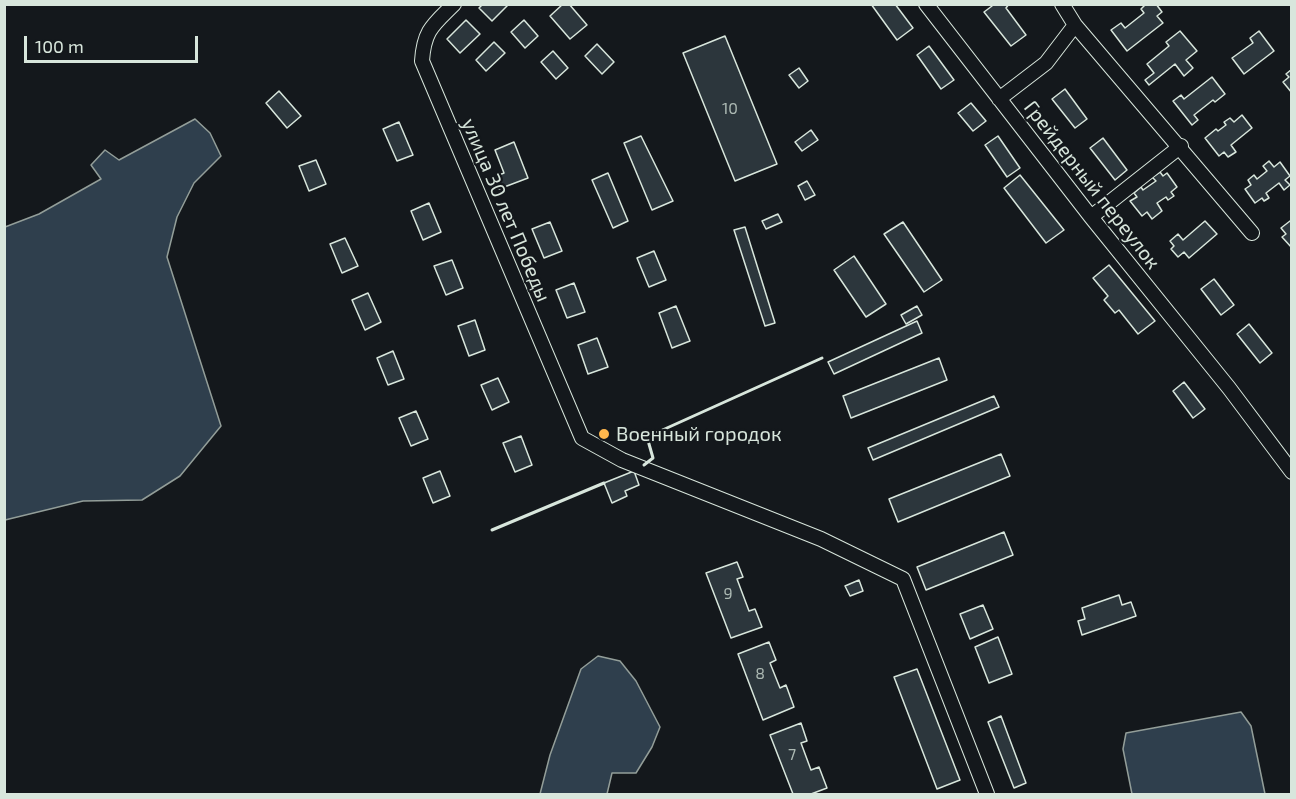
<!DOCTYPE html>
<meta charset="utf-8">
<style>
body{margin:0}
#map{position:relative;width:1296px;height:799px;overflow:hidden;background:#14181c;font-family:"Exo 2",sans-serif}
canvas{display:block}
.frame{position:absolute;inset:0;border:6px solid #d8e6dc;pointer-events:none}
.scale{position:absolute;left:24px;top:36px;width:174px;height:27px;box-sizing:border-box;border:3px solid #d8e6dc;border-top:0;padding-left:8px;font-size:18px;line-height:21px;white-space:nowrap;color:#d8e6dc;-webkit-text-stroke:4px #14181c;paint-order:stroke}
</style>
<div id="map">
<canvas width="1296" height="799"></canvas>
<div class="frame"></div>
<div class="scale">100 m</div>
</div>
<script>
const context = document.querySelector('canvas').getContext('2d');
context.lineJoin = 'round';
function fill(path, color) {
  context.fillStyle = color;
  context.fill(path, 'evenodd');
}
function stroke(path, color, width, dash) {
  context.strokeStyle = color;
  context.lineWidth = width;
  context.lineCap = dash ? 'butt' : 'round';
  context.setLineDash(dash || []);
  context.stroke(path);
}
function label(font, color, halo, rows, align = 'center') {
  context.font = font + ' "Exo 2",sans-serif';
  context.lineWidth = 4.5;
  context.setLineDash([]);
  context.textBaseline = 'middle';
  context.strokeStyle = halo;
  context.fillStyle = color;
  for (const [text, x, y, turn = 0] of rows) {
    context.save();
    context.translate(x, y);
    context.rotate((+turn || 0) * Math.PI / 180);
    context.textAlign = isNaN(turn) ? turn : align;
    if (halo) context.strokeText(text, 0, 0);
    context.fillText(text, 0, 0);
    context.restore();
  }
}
const water = new Path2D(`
 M195 119 210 133 221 156 194 183 177 217 167 257 221 426 180 476 142 500 83 501 5 520V227L39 214 101 179 91 165 105 150 119 160Z
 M598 656 620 661 636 681 660 727 652 747 636 773H612L607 794H540L550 755 581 669Z
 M1241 712 1251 726 1265 794H1132L1123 749 1126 733Z`);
fill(water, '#2f3f4d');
stroke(water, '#939e99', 1.5);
const building = new Path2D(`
 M483 4H509L492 21 479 8Z
 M563 4H569L587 25 570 39 550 16Z
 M871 4H895L913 28 897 40Z
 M991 4H1009L1006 8 1026 35 1011 46 984 12 992 6Z
 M1146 4H1156L1162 12 1157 16 1163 23 1127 51 1111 30 1121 23 1125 28 1144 13 1141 9Z
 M466 20 480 34 460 53 447 39Z
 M524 20 538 36 525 48 511 32Z
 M1180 31 1197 51 1186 60 1193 68 1184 76 1175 64 1149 85 1145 80 1154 73 1147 64 1169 46 1166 42Z
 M1259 31 1274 51 1244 74 1232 58 1253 43 1250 38Z
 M725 36 777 164 735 181 683 53Z
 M494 42 505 53 486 71 476 60Z
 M597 44 614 62 602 74 585 56Z
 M929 46 954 80 941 89 917 55Z
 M553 51 568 68 556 79 541 62Z
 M799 68 808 81 799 88 789 75Z
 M1292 69V93L1283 82 1289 77 1286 74Z
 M1212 77 1225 94 1215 102 1213 100 1194 115 1198 120 1192 125 1173 101 1181 95 1184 99Z
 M1065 89 1087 119 1075 128 1052 99Z
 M279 91 301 116 287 128 266 103Z
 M971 103 986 121 973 131 958 113Z
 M1242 115 1252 128 1231 145 1236 152 1228 157 1224 152 1219 156 1205 138 1216 129 1218 131 1226 125 1224 122 1230 118 1234 122Z
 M399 122 413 155 397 161 383 129Z
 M811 130 818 140 802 151 795 142Z
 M641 136 673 201 652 210 624 143Z
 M998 136 1020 168 1007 177 985 145Z
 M1103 138 1127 170 1115 180 1090 148Z
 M514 142 528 178 499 189 494 177 504 173 495 150Z
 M316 160 326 184 309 191 299 166Z
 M1269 161 1274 167 1280 162 1290 176 1285 180 1290 185 1284 190 1279 183 1266 193 1269 198 1264 201 1262 198 1255 203 1245 189 1251 185 1248 180 1254 175 1257 179 1267 171 1263 166Z
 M1160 172 1163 176 1167 173 1177 187 1171 192 1174 196 1168 200 1166 197 1157 203 1162 211 1152 219 1147 212 1142 216 1130 201 1137 197 1134 193 1141 187 1143 190 1156 181 1152 177Z
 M608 173 628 221 613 228 592 180Z
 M1020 175 1064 230 1046 243 1004 188Z
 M807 181 815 195 805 200 798 186Z
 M429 203 441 232 423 240 411 211Z
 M778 214 782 222 766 229 762 221Z
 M1205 221 1217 234 1189 258 1184 252 1178 257 1171 249 1174 246 1170 241 1178 234 1183 240Z
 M1290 221 1292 222V248L1282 237 1286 234 1281 228Z
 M550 222 562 251 544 258 532 229Z
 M903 222 942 280 924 292 884 234Z
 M745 227 775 323 765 326 734 230Z
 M345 238 358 266 342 273 330 244Z
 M654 251 666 280 649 287 637 258Z
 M854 256 886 304 866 317 834 270Z
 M452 260 463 288 446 295 434 266Z
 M1109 265 1155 321 1138 334 1119 310 1115 313 1104 300 1108 296 1093 278Z
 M1214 279 1234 305 1221 315 1201 289Z
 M574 283 585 312 567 318 556 290Z
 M368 293 381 322 365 330 352 300Z
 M676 306 690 341 672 348 659 313Z
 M917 306 922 315 906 324 901 315Z
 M475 320 485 350 469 356 458 326Z
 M917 321 922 333 834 374 828 362Z
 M1249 324 1272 353 1260 363 1237 334Z
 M597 338 608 367 588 374 578 345Z
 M393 351 404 379 388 385 377 358Z
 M939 358 947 380 851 418 843 396Z
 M498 378 509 402 492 410 481 385Z
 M1184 382 1205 409 1193 418 1173 391Z
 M994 396 999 407 873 460 868 448Z
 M416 411 428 439 411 446 399 418Z
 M521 436 532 465 515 472 503 443Z
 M1001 454 1010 476 898 522 889 499Z
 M440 471 450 496 433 503 423 478Z
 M634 471 639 485 625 491 627 496 612 503 604 483Z
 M1004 532 1013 555 926 590 917 567Z
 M737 562 743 577 737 579 749 611 755 609 762 627 731 638 706 573Z
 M859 580 863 591 850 596 845 586Z
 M1119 595 1122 605 1131 602 1136 616 1082 635 1078 621 1085 619 1082 608Z
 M983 605 993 629 970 639 960 614Z
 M998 637 1012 674 989 683 975 647Z
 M769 642 776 660 770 663 780 688 786 685 794 707 763 720 738 654Z
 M917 669 960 780 937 789 894 677Z
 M1001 716 1026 783 1014 788 988 722Z
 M801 723 807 741 801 743 811 770 819 767 827 788 811 794H793L770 735Z`);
fill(building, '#2c363c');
stroke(building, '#d8e6dc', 1.5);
const minor = new Path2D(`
 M454 4C433 25 424 30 422 61L582 438 622 460 821 539 903 579 987 794
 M926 4 1091 217 1229 388 1292 472
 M1062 4 1075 25 1252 233
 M999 99 1046 63 1075 25
 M1091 217 1181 146`);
stroke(minor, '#d8e6dc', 16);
stroke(minor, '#14181c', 14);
stroke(new Path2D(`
 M644 465 653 458 647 437 822 358
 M492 530 604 483`), '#d8e6dc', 3);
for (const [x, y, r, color] of [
 [604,434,6,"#ffb74d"]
]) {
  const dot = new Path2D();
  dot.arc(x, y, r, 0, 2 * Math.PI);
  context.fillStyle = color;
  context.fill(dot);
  stroke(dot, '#14181c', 2);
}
label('16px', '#adbab4', null, [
 ["10",730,109],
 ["9",728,594],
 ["8",760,674],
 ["7",792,755]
]);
label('20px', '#d8e6dc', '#14181c', [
 ["Грейдерный переулок",1092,185,52],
 ["улица 30 лет Победы",506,210,67]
]);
label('20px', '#d8e6dc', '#14181c', [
 ["Военный городок",616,434]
], 'left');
</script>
